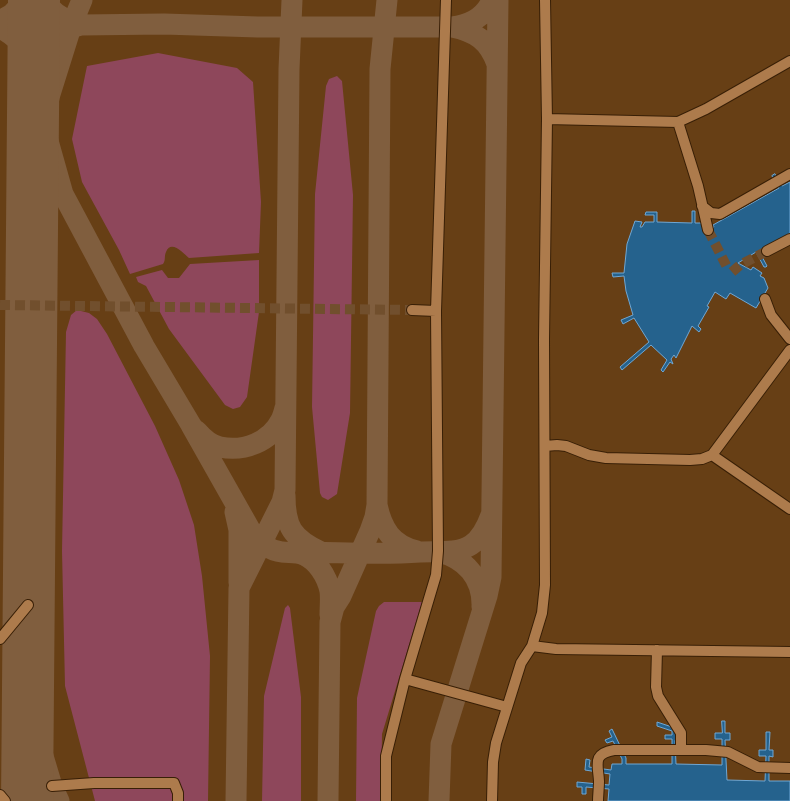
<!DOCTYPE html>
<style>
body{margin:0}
canvas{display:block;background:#593612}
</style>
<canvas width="790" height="801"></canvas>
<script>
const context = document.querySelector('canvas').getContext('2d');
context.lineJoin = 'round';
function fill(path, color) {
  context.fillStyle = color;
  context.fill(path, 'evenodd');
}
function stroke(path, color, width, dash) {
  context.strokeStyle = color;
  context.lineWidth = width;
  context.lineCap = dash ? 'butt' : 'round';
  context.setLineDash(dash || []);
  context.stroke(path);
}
fill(new Path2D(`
 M0 0H790V801H0Z`), '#673f15');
fill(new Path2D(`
 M158 53 237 68 253 82 261 202 259 253 189 258C184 254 171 239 166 252 164 256 166 260 163 264L130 274 119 250 82 182 72 139 87 66Z
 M337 76 342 81 353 195 350 413 337 494 328 500 322 497 320 493 312 407 315 194 326 86 329 79Z
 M259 260V312L247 397 240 407 233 409 225 405 169 329 146 286 138 282 136 277 162 270 168 278H179L190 264Z
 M77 310 89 313 97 319 107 334 155 426 179 480 194 525 202 576 210 656 208 801H95L65 686 62 551 66 332 71 315Z
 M384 602H422L382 734 381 801H356L357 698 376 611 379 606Z
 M288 605 290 608 301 697V801H262L264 696 285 608Z`), '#8e475b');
stroke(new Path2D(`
 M0 21 12 14 25 0
 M0 24 81 25 164 24 258 27H452C469 25 485 17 492 0
 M452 27C476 32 489 41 497 64
 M0 28C21 39 28 51 33 74 40 44 51 32 81 25 67 21 52 13 44 0
 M33 74 43 123 63 194 144 346 191 425 252 533C260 542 269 551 282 552 289 553 297 552 304 555 317 561 327 576 330 591 331 598 330 607 330 615
 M31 300 37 167 43 123 50 94 72 24 82 0
 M197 431C203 438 211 445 220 447 244 452 270 442 281 420 283 416 284 412 285 408
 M285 495C285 527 292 538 321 552
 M377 505C382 529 392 545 417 551
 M235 512 239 530V583
 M297 552C338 552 379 555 420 552 436 551 457 554 471 545 482 538 487 526 491 515
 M438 552C465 558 483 578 482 607
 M28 683 37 736 52 786 59 801
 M236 801 239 588 282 502 285 490 289 69 292 0
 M328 801 330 622 334 607 341 596 370 531 375 517 377 505 380 69 387 0
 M439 801 441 744 487 596 491 577 498 0`), '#805e3e', 21);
stroke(new Path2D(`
 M27 801 34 0`), '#805e3e', 52);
const building = new Path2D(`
 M775 174 782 186 790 182V233L759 251 767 266 766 267H764L756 252 738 263 751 270 753 267 762 273 760 276 764 278 768 288 756 308 730 293 726 299 715 292 707 306 709 307 698 326 701 329 699 332 692 326 676 358 674 355 671 359 673 364 670 362 663 372 661 370 667 360 651 345 622 370 620 367 649 342 634 318 623 324 621 320 633 315 626 291 624 276 613 277 612 273H624L627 244 635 221 642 222 640 227H642L645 222H654V215H645L646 212H657V222L692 223V211H695V223H704L708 230 714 227 713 225 779 188 772 176Z
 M722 721H725V733H730V740H725L727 780 765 781 766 756H759V750H766V732H770L769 750H773V757L769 756V781H790V801H608L609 789 586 787V794H582V787H577V782L609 785 610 774 585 770 586 759 590 760 589 767 611 770 612 764H622V759L613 741 607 743 605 740 612 737 609 731 612 729 626 758V764H672V739H665V735H672V731L657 726V722L675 728 677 735 675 741 676 764 722 765V739H715V733H722Z`);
fill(building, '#25628d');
stroke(building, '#6fa7d4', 1);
stroke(new Path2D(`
 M708 230 728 269
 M732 272 740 265 767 251
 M0 305 412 310`), '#714f2d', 10, [10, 5]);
const minor = new Path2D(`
 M547 119 678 122 706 109 790 61
 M678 122 698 186 708 230
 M702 206 711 213 720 214 790 174
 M767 251 790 239
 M765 299 771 315 790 339
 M412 310 436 311
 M545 446 557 445 566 446 589 455 606 458 690 460 702 459 712 455 790 350
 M712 455 790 509
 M0 639 28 605
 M532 646 556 649 790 652
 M657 650 656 687 658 696 681 733V750
 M405 679 507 707
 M52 786 94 783H174L178 793V801
 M0 795 5 801
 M386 801V756L405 679 436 575 438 551 436 311 446 0
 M492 801 493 762 496 743 521 663 532 646 542 613 545 585 544 339 547 119 545 0
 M598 801C598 795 599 788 599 781 598 764 592 754 614 750H706L728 752 758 767 790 768`);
stroke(minor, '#381f06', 12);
stroke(minor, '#ad7b4c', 10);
</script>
